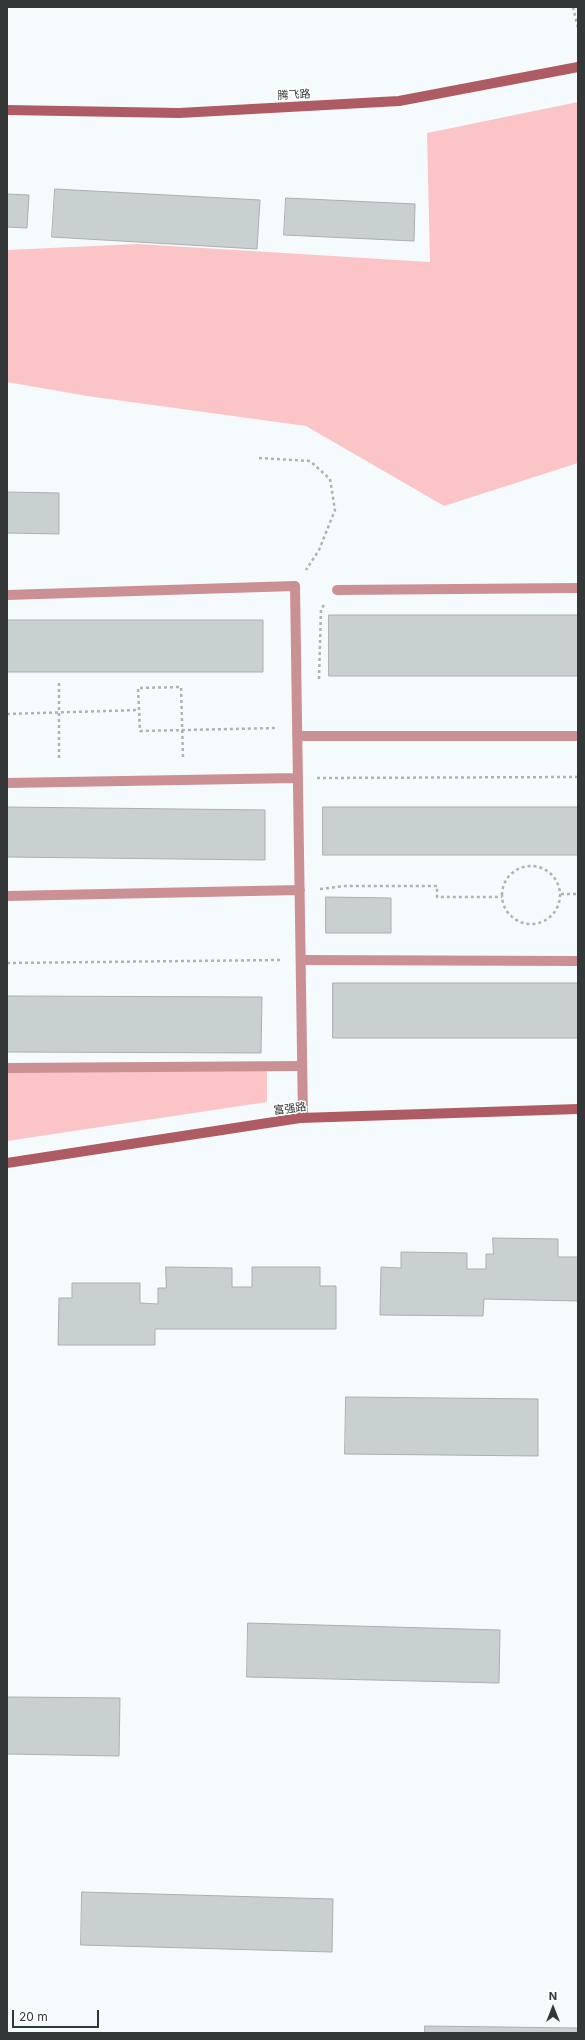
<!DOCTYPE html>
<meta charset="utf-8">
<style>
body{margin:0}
#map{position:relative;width:585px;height:2040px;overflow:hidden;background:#f5fbfc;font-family:Inter,sans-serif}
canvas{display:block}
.frame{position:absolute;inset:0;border:8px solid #343737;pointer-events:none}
.north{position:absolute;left:533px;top:1988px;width:40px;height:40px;-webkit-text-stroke:3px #fff;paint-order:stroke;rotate:0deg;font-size:11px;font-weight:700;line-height:16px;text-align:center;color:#343737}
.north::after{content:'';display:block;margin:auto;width:14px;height:18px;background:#343737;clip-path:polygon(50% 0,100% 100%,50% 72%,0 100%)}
.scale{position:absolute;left:12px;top:2010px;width:87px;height:18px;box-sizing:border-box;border:2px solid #343737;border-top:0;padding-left:5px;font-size:12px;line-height:14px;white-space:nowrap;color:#343737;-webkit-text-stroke:3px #fff;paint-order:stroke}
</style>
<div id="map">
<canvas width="585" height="2040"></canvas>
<div class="frame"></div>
<div class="north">N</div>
<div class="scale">20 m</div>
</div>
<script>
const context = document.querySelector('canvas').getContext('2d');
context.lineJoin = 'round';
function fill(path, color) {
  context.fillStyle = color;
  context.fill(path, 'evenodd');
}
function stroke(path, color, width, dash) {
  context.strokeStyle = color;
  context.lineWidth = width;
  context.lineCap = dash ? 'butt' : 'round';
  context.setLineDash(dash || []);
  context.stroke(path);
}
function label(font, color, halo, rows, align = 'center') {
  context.font = font + ' Inter,"Noto Sans SC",sans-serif';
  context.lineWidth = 3;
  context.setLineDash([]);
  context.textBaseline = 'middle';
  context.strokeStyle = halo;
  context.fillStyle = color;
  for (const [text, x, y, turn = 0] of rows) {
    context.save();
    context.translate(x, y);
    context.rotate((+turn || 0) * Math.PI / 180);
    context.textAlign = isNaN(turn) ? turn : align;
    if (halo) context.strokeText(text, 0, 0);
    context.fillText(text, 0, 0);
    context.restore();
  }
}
fill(new Path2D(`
 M578 102V463L444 506 306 426 87 396 7 382V250L138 244 430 262 427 133Z
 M267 1064V1102L7 1141V1070Z`), '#fbc5c8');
const building = new Path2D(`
 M55 189 260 200 257 249 52 237Z
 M7 194 29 195 27 228 7 227Z
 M286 198 415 204 414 241 284 235Z
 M7 492 59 493V534L7 533Z
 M329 615H578V676H329Z
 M7 620H263V672H7Z
 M7 807 265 810V860L7 857Z
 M323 807H578V855H323Z
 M326 897 391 898V933H326Z
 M333 983H578V1038H333Z
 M7 996 262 997 261 1053 7 1052Z
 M493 1238 558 1239V1257H578V1301L484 1299 483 1316 380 1315 381 1267 401 1268V1252L467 1253V1269H486V1254H493Z
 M166 1267 232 1268V1287H252V1267H320V1286H336V1329H155V1345H58L59 1298H72V1283H140V1303L158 1304V1288H166Z
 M346 1397 538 1399V1456L345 1454Z
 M248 1623 500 1630 499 1683 247 1677Z
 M7 1697 120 1698 119 1756 7 1754Z
 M82 1892 333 1899 332 1952 81 1945Z
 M425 2026 578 2028V2033H425Z`);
fill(building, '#c9d0d0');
stroke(building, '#aab0b1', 1);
stroke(new Path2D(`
 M573 7 578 28
 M259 458 310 461 330 479 335 510 319 550 306 570
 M319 679 321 609 324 605
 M59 683V760
 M7 714 139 710
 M183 757 181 687 138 688 140 731 277 728
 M317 778 578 777
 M502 895a29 29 0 1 1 58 0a29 29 0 1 1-58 0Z
 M320 889 345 886H437V897H502
 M561 894H578
 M7 963 280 960`), '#aeb3b3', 2.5, [3, 3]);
stroke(new Path2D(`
 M337 590 578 588
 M301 960 578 961
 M7 1068 302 1066`), '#cb9094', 10);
stroke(new Path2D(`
 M7 595 295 586 303 1118
 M297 736H578
 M7 783 298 778
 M7 896 300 890`), '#cb9094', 10);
stroke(new Path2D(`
 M7 110 179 113 399 101 578 67
 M7 1163 300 1118 578 1109`), '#af5b63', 10);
label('11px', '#343737', '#fff', [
 ["腾飞路",294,95,-3],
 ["富强路",290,1109,-7]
]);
</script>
